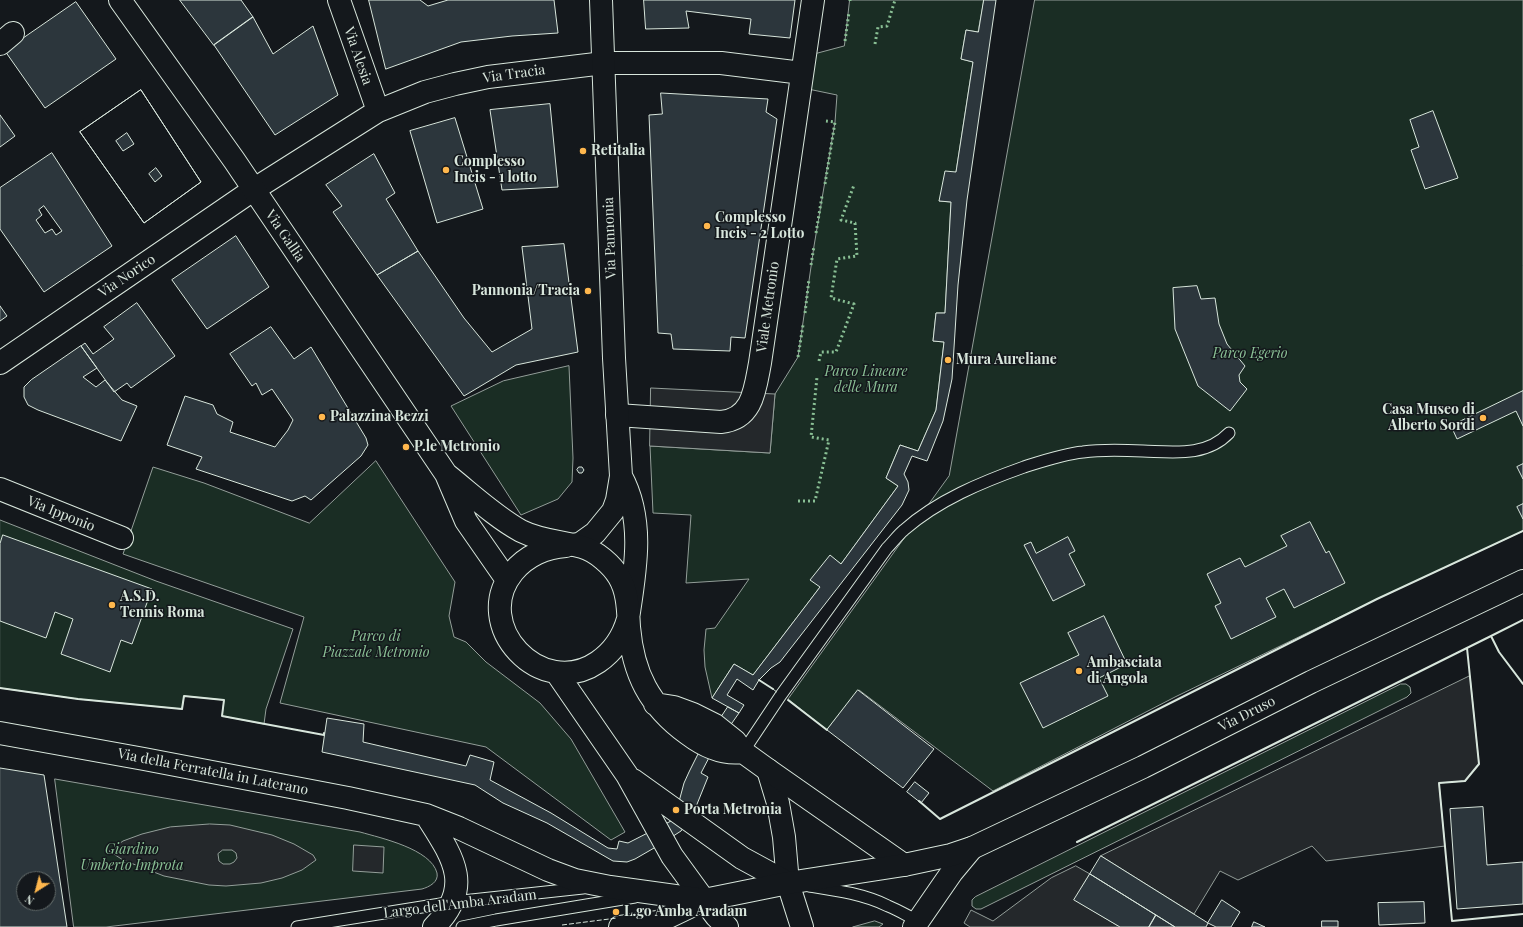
<!DOCTYPE html>
<style>
body{margin:0}
#map{position:relative;width:1523px;height:927px;overflow:hidden;background:#14181c;font-family:"Playfair Display",serif}
canvas{display:block}
.north{position:absolute;left:16px;top:871px;width:40px;height:40px;box-sizing:border-box;background:#14181c;border:1px solid #626a69;border-radius:50%;rotate:216deg;font-size:11px;font-weight:700;line-height:16px;text-align:center;color:#d8e6dc}
.north::after{content:'';display:block;margin:auto;width:14px;height:18px;background:#ffb74d;clip-path:polygon(50% 0,100% 100%,50% 72%,0 100%)}
</style>
<div id="map">
<canvas width="1523" height="927"></canvas>
<div class="north">N</div>
</div>
<script>
const context = document.querySelector('canvas').getContext('2d');
context.lineJoin = 'round';
function fill(path, color) {
  context.fillStyle = color;
  context.fill(path, 'evenodd');
}
function stroke(path, color, width, dash) {
  context.strokeStyle = color;
  context.lineWidth = width;
  context.lineCap = dash ? 'butt' : 'round';
  context.setLineDash(dash || []);
  context.stroke(path);
}
function label(font, color, halo, rows, align = 'center') {
  context.font = font + ' "Playfair Display",serif';
  context.lineWidth = 3;
  context.setLineDash([]);
  context.textBaseline = 'middle';
  context.strokeStyle = halo;
  context.fillStyle = color;
  for (const [text, x, y, turn = 0] of rows) {
    context.save();
    context.translate(x, y);
    context.rotate((+turn || 0) * Math.PI / 180);
    context.textAlign = isNaN(turn) ? turn : align;
    if (halo) context.strokeText(text, 0, 0);
    context.fillText(text, 0, 0);
    context.restore();
  }
}
const green = new Path2D(`
 M850 0H984L978 32 966 30 961 59 973 62 956 172 939 201 951 202 945 313H936L933 341 944 342 936 410 918 451 900 445 886 478 898 486 841 564 830 556 820 587 753 675 734 664 712 698 705 667 704 650 706 629 715 628 749 579 686 583 691 515 653 513 650 446 770 453 775 394 798 357 814 246 835 122 837 95 808 89 814 54 844 46Z
 M1035 0H1523V531L1377 599 1175 697 993 791 859 690 827 730 788 699 949 476Z
 M569 366 573 458 572 482 558 499 521 515 451 406 503 381Z
 M376 461 455 582 449 616 454 637 466 642 486 662 540 703 571 739 625 832 611 840 486 747 280 703 304 617 123 554 153 467 204 483 309 523Z
 M0 520 156 581 293 629 266 709 264 724 222 716 224 700 184 696 182 709 78 699 0 688Z
 M1401 684H1406L1410 687 1411 693 1407 697 981 909H976L972 906V900L975 897Z
 M55 779 360 832C381 838 431 849 437 873 439 882 429 887 422 889L106 927H74Z
 M875 921 883 924 879 927H853Z`);
fill(green, '#1a2d24');
stroke(green, '#939e99', 1);
const parking = new Path2D(`
 M651 388 775 394 770 453 650 446Z
 M1470 676 1479 764 1465 781 1439 783 1445 846 1326 861 1312 846 1238 880 1220 871 1194 914 1101 856Z
 M210 824 230 825 272 835 294 844 313 855 316 860 302 870 282 878 261 883 226 886 209 885 164 876 123 860 109 851 123 841 142 834 170 827ZM223 850H232L236 853 237 858 234 862 230 864H223L219 861 218 854Z
 M354 845 384 847 383 873 353 871Z
 M1076 866 1090 874 1075 900 1120 927H970L964 923 971 910 993 921 1051 878Z`);
fill(parking, '#24282b');
stroke(parking, '#939e99', 1);
const building = new Path2D(`
 M180 0H241L253 17 214 45Z
 M369 0H420L428 6 448 0H554L558 33 512 36 461 42 386 69Z
 M644 0H795L790 38 749 34 751 19 686 11 689 28 646 29Z
 M984 0H996L967 200 958 285 952 379 943 421 927 461 912 456 904 474 908 482 909 490 902 505 780 662 771 668 759 680 753 690 737 679 727 695 744 705 739 713 712 698 734 664 753 675 820 587 810 580 830 555 841 564 898 486 886 478 900 445 918 451 936 410 944 342 933 341 936 313H945L951 202 939 201 945 171 956 172 973 62 961 59 966 30 978 32Z
 M76 2 116 59 45 108 5 51Z
 M253 17 273 54 313 26 338 95 275 135 214 45Z
 M141 90 201 182 144 223 80 132ZM127 133 134 144 123 151 116 141ZM156 168 162 176 155 182 149 174Z
 M141 90 201 182 144 223 80 132Z
 M661 93 768 99 766 112 777 119 745 338 731 337 730 351 673 349 671 334 658 333 649 115 662 114Z
 M550 104 558 187 502 190 490 110Z
 M1433 111 1458 178 1425 189 1411 150 1419 147 1410 120Z
 M0 115 15 136 0 147Z
 M455 118 483 209 437 223 410 131Z
 M52 153 112 246 44 292 0 229V188ZM44 206 62 231 56 235 52 229 45 233 36 220 42 215 39 210Z
 M374 154 395 193 386 199 418 251 377 275 333 212 342 206 326 185Z
 M236 236 269 287 207 329 172 280Z
 M564 244 578 352 516 365 464 396 377 275 418 251 464 318 492 352 532 329 522 247Z
 M1197 286 1201 299 1215 298 1219 324 1227 344 1245 366 1239 375 1240 382 1247 389 1230 411 1198 386 1175 329 1173 288Z
 M137 303 175 356 131 388 127 383 114 392 81 346 85 343 93 354 114 339 104 327Z
 M0 306 7 316 0 321Z
 M271 327 294 359 311 347 366 438 368 445 361 456 311 500 305 496 292 501 196 469 202 457 167 445 185 396 213 405 217 414 233 422 230 432 275 447 288 430 293 420 272 389 262 395 256 383 252 386 230 354Z
 M81 346 97 368 83 377 96 387 105 380 122 400 137 406 121 441 38 410 28 405 24 397V387L31 380Z
 M1523 391V426L1516 411 1457 439 1451 426Z
 M1523 464V479L1517 467Z
 M579 467H582L584 470 582 473H579L577 470Z
 M1523 504V519L1517 507Z
 M1310 522 1326 553 1329 551 1345 583 1294 608 1284 589 1266 598 1276 617 1231 639 1215 606 1221 603 1207 574 1240 558 1245 567 1287 546 1281 536Z
 M3 535 152 589 132 644 121 640 110 672 61 654 73 619 55 612 46 638 0 621V544Z
 M1068 537 1075 551 1069 554 1085 585 1053 601 1024 545 1031 542 1036 553Z
 M1104 616 1127 664 1099 678 1108 696 1043 728 1020 683 1079 655 1068 633Z
 M858 690 934 749 903 788 827 730Z
 M728 707 739 713 713 750 701 773 708 777 693 814 681 831 661 844 635 859 627 862 613 861 547 823 503 803 475 785 322 752 327 718 364 724 363 742 466 766 470 755 494 762 490 780 551 813 608 848 617 849 619 841 628 843 671 821 677 809 684 783 689 772 703 744Z
 M0 768 44 775 67 927H0ZM24 879H48V903H24Z
 M915 782 929 793 921 803 907 792Z
 M1483 807 1487 865 1523 862V904L1457 909 1450 809Z
 M1101 856 1208 923 1206 927H1175L1090 874Z
 M1090 874 1156 915 1149 927H1120L1074 900Z
 M1222 900 1240 912 1231 927H1216L1208 923Z
 M1424 902 1425 923 1379 925 1378 903Z
 M1156 915 1175 927H1149Z
 M1322 921H1338V927H1322Z
 M1254 922 1265 927H1252Z`);
fill(building, '#2c363c');
stroke(building, '#d8e6dc', 1);
const service = new Path2D(`
 M743 752 781 695 887 548C893 542 898 535 904 530 938 500 982 482 1024 467 1043 461 1063 454 1083 452 1103 449 1123 450 1143 451 1174 452 1206 457 1229 433
 M809 886C835 890 864 894 888 906 898 910 908 916 918 921
 M297 927 453 902 583 888
 M462 927 496 920 635 897`);
const minor = new Path2D(`
 M339 0 378 111
 M0 44 13 33
 M0 363 253 190 378 111 425 92 455 84 488 77 604 63H721L802 73
 M617 415 721 422C753 419 755 389 760 363L813 0
 M0 489 122 538
 M768 770 778 803 784 837 788 883`);
const tertiary = new Path2D(`
 M621 476C644 518 636 567 629 612
 M574 545 581 543 595 533 613 511 617 500 621 476 614 358 601 0
 M788 883 802 927
 M704 900 716 916 727 927
 M914 927 952 872 972 848`);
const secondary = new Path2D(`
 M120 0 234 160 446 474 466 521 507 580
 M446 474C470 493 494 516 521 531 541 541 561 541 582 547 596 551 612 565 619 577 628 592 628 610 629 627 633 673 649 706 688 734 704 746 722 755 743 752
 M566 546C546 547 526 556 513 572 470 625 541 701 598 662 614 651 623 637 628 619
 M556 672 627 775 672 856 704 900
 M655 704 674 707 693 714 715 725 735 741 743 752 768 770 904 865
 M633 780 742 858 788 883`);
const primary = new Path2D(`
 M0 733 144 759 348 798 426 815 459 828 548 870 575 880 610 887 704 900
 M426 815C452 856 475 886 434 927
 M620 927 658 922 704 900 788 883 904 865 951 855 972 848 1143 767 1311 682 1523 581`);
stroke(service, '#d8e6dc', 13);
stroke(minor, '#d8e6dc', 24);
stroke(tertiary, '#d8e6dc', 24);
stroke(secondary, '#d8e6dc', 24);
stroke(primary, '#d8e6dc', 24);
stroke(service, '#14181c', 11);
stroke(minor, '#14181c', 22);
stroke(tertiary, '#14181c', 22);
stroke(secondary, '#14181c', 22);
stroke(primary, '#14181c', 22);
stroke(new Path2D(`
 M850 1V0
 M845 41 849 12
 M875 44 878 27 887 26 895 0
 M825 184 835 122 826 121
 M816 233 822 196
 M811 265 814 246
 M805 313 809 279
 M798 357 803 325
 M819 361 821 352H836L854 304 831 298 837 259 857 256 855 223 841 220 854 185
 M798 501H815L829 440 811 437 817 377`), '#8ac095', 3, [2, 3]);
stroke(new Path2D(`
 M773 689 778 693
 M562 925 617 918`), '#d8e6dc', 1, [5, 2]);
stroke(new Path2D(`
 M1523 620 1491 636 1499 652 1523 684
 M1467 648 1479 764 1465 781 1439 783 1452 921 1523 914
 M759 680 773 689
 M0 688 78 699 182 709 184 696 224 700 222 716 324 735V733
 M788 700 827 730
 M919 801 940 819 1377 599 1523 531
 M1077 842 1491 636`), '#d8e6dc', 2);
for (const [x, y, r, color] of [
 [583,151,4,"#ffb74d"],
 [446,170,4,"#ffb74d"],
 [707,226,4,"#ffb74d"],
 [588,291,4,"#ffb74d"],
 [948,360,4,"#ffb74d"],
 [322,417,4,"#ffb74d"],
 [1483,418,4,"#ffb74d"],
 [406,447,4,"#ffb74d"],
 [112,605,4,"#ffb74d"],
 [1079,671,4,"#ffb74d"],
 [676,810,4,"#ffb74d"],
 [616,912,4,"#ffb74d"]
]) {
  const dot = new Path2D();
  dot.arc(x, y, r, 0, 2 * Math.PI);
  context.fillStyle = color;
  context.fill(dot);
  stroke(dot, '#14181c', 1.5);
}
label('14px', '#d8e6dc', '#14181c', [
 ["Via Alesia",358,56,71],
 ["Via Tracia",514,74,-8],
 ["Via Gallia",285,236,56],
 ["Via Pannonia",610,238,-92],
 ["Via Norico",127,276,-34],
 ["Viale Metronio",768,307,-82],
 ["Via Ipponio",61,514,22],
 ["Via Druso",1247,714,-27],
 ["Via della Ferratella in Laterano",213,772,11],
 ["Largo dell'Amba Aradam",460,904,-7]
]);
label('bold 14px', '#d8e6dc', '#14181c', [
 ["Retitalia",591,151],
 ["Complesso",454,162],
 ["Incis - 1 lotto",454,178],
 ["Complesso",715,218],
 ["Incis - 2 Lotto",715,234],
 ["Pannonia/Tracia",580,291,"right"],
 ["Mura Aureliane",956,360],
 ["Casa Museo di",1475,410,"right"],
 ["Alberto Sordi",1475,426,"right"],
 ["Palazzina Bezzi",330,417],
 ["P.le Metronio",414,447],
 ["A.S.D.",120,597],
 ["Tennis Roma",120,613],
 ["Ambasciata",1087,663],
 ["di Angola",1087,679],
 ["Porta Metronia",684,810],
 ["L.go Amba Aradam",624,912]
], 'left');
label('italic 14px', '#8ac095', '#14181c', [
 ["Parco Egerio",1250,354],
 ["Parco Lineare",866,372],
 ["delle Mura",866,388],
 ["Parco di",376,637],
 ["Piazzale Metronio",376,653],
 ["Giardino",132,850],
 ["Umberto Improta",132,866]
]);
</script>
